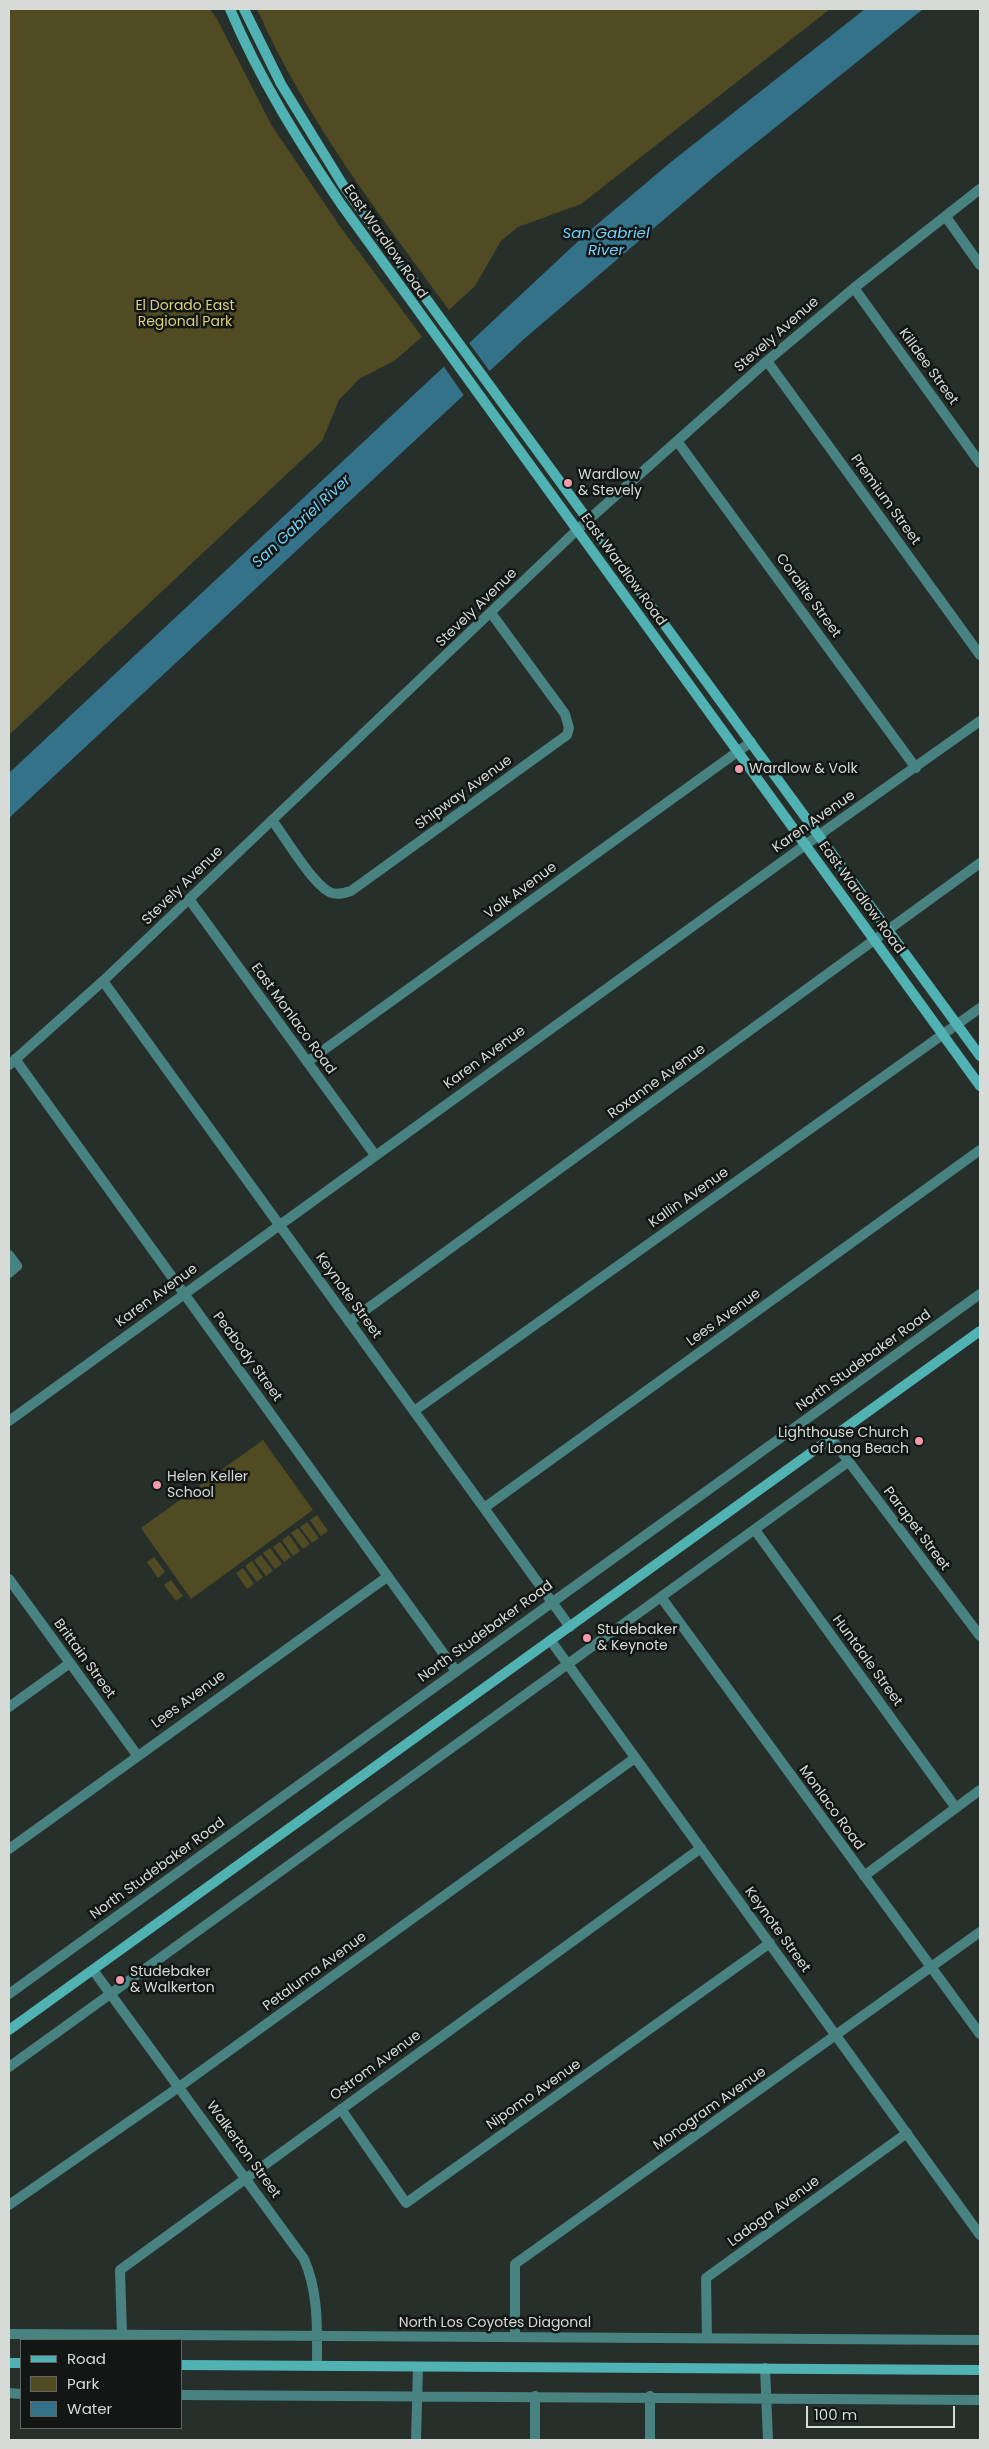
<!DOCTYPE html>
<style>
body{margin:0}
#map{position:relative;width:989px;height:2449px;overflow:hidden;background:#272f2b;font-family:Poppins,sans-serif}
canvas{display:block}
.frame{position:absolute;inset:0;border:10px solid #d6dbd8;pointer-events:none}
.legend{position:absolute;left:20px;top:2339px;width:162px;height:90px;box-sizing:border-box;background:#121614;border:1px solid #606562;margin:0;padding:6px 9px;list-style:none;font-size:15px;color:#d6dbd8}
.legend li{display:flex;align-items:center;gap:10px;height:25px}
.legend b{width:25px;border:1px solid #606562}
.scale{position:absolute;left:806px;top:2406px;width:149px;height:22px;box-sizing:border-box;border:2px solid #d6dbd8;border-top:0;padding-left:6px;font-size:15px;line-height:18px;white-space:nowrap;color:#d6dbd8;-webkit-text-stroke:4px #121614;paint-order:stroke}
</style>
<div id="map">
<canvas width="989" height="2449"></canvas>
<div class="frame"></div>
<ul class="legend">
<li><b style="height:6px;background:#50b2b2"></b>Road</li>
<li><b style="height:14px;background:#514b23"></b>Park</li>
<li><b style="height:14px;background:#34728a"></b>Water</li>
</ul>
<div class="scale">100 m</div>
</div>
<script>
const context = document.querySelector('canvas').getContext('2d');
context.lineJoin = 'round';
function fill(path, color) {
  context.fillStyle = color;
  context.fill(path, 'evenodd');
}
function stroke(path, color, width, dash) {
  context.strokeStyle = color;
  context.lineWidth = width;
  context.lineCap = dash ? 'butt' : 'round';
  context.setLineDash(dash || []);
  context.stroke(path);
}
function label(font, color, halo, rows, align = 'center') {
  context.font = font + ' Poppins,sans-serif';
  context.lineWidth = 5;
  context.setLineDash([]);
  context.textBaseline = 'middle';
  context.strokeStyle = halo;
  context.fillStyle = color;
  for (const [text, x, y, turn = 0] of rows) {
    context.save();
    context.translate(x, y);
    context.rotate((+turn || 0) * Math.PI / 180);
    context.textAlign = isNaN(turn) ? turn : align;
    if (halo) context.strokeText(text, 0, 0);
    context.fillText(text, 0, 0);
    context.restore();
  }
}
fill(new Path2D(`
 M9 9H210L217 19 272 126 339 225 422 337 394 361 359 379 339 400 322 441 9 735Z
 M257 9H830L581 204 518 227 501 241 475 286 449 310C379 214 305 118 257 9Z
 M263 1440 313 1510 191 1599 141 1528Z
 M317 1515 328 1531 321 1536 310 1520Z
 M307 1522 319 1538 312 1543 300 1527Z
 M298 1528 310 1544 303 1549 291 1533Z
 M289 1535 300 1551 293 1556 282 1540Z
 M280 1542 291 1557 284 1562 273 1547Z
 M270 1548 282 1564 275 1569 263 1553Z
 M261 1555 273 1571 266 1576 254 1560Z
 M154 1557 165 1572 158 1578 147 1562Z
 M252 1561 263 1577 257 1582 245 1566Z
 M243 1568 254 1584 247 1589 236 1573Z
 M171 1580 183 1596 176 1601 164 1585Z`), '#514b23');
fill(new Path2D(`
 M865 9H923L716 175 524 339 9 818V773L588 232 671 162Z`), '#34728a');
fill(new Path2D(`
 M467 340 491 373 465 397 442 364Z`), '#272f2b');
stroke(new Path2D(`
 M946 217 980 265
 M854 288 980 463
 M767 361 980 655
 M677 441 916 768
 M272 820C285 837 314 887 332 893 339 895 345 893 351 891L567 735 569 728 565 714 491 613
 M189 899 375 1155
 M103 981 570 1627
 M15 1059 456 1671
 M307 1062 751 742
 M9 1065 103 981 577 530 767 361 854 288 980 189
 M9 1255 17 1266 9 1273
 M349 1322 980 863
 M414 1411 980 1008
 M9 1421 819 835 980 721
 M831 1438 980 1636
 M484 1508 980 1150
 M755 1530 956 1808
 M9 1579 137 1755
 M661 1597 980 2034
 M551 1641 980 2235
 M9 1707 70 1663
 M9 1849 387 1577
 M864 1876 980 1790
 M93 1970 304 2259C319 2293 317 2330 317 2366
 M9 1994 980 1294
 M9 2067 848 1462
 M341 2109 406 2203 770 1943
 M9 2205 179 2087 635 1758
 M9 2334 980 2340
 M122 2334 120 2270 701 1848
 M515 2337V2264L980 1932
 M707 2338 706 2278 907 2133
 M765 2368 768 2440
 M9 2393 21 2394
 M181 2395 980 2400
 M535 2396V2440
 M416 2440 418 2367
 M650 2440V2396`), '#488281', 10);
stroke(new Path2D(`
 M230 9C259 78 299 142 341 204L980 1086
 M244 9 281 84 343 185 980 1056
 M9 2030 980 1331
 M9 2363H21
 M181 2365 980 2370`), '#50b2b2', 10);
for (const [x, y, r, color] of [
 [568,483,5,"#f39aab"],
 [739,769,5,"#f39aab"],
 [919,1441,5,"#f39aab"],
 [157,1485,5,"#f39aab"],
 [587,1638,5,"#f39aab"],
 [120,1980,5,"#f39aab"]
]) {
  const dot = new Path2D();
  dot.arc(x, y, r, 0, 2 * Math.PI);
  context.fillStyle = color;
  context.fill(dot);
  stroke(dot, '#121614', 2);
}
label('14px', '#d6dbd8', '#121614', [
 ["East Wardlow Road",385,242,55],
 ["Stevely Avenue",777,335,-41],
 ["Killdee Street",928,367,54],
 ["Premium Street",885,500,54],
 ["East Wardlow Road",623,570,54],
 ["Coralite Street",808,596,54],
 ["Stevely Avenue",477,608,-44],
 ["Shipway Avenue",464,793,-36],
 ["Karen Avenue",814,822,-35],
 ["Stevely Avenue",183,886,-44],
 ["Volk Avenue",521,891,-36],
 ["East Wardlow Road",861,898,54],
 ["East Monlaco Road",293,1019,54],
 ["Karen Avenue",485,1058,-36],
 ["Roxanne Avenue",657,1082,-36],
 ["Kallin Avenue",689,1198,-35],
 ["Karen Avenue",157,1296,-36],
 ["Keynote Street",348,1296,54],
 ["Lees Avenue",724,1318,-36],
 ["Peabody Street",247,1357,54],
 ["North Studebaker Road",864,1361,-36],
 ["Parapet Street",916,1529,53],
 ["North Studebaker Road",486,1632,-36],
 ["Brittain Street",84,1659,54],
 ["Huntdale Street",867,1661,54],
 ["Lees Avenue",189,1700,-36],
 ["Monlaco Road",831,1808,54],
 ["North Studebaker Road",158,1869,-36],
 ["Keynote Street",777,1930,54],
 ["Petaluma Avenue",315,1972,-36],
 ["Ostrom Avenue",376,2066,-36],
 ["Nipomo Avenue",534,2095,-35],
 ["Monogram Avenue",710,2109,-35],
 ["Walkerton Street",243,2150,54],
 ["Ladoga Avenue",774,2212,-36],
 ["North Los Coyotes Diagonal",495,2323]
]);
label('14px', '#dacf7c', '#121614', [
 ["El Dorado East",185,306],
 ["Regional Park",185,322]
]);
label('14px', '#d6dbd8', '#121614', [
 ["Wardlow",578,475],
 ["& Stevely",578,491],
 ["Wardlow & Volk",749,769],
 ["Lighthouse Church",909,1433,"right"],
 ["of Long Beach",909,1449,"right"],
 ["Helen Keller",167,1477],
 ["School",167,1493],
 ["Studebaker",597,1630],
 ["& Keynote",597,1646],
 ["Studebaker",130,1972],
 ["& Walkerton",130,1988]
], 'left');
label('italic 15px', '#72d0f6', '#121614', [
 ["San Gabriel",606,234],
 ["River",606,251],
 ["San Gabriel River",302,522,-43]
]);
</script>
